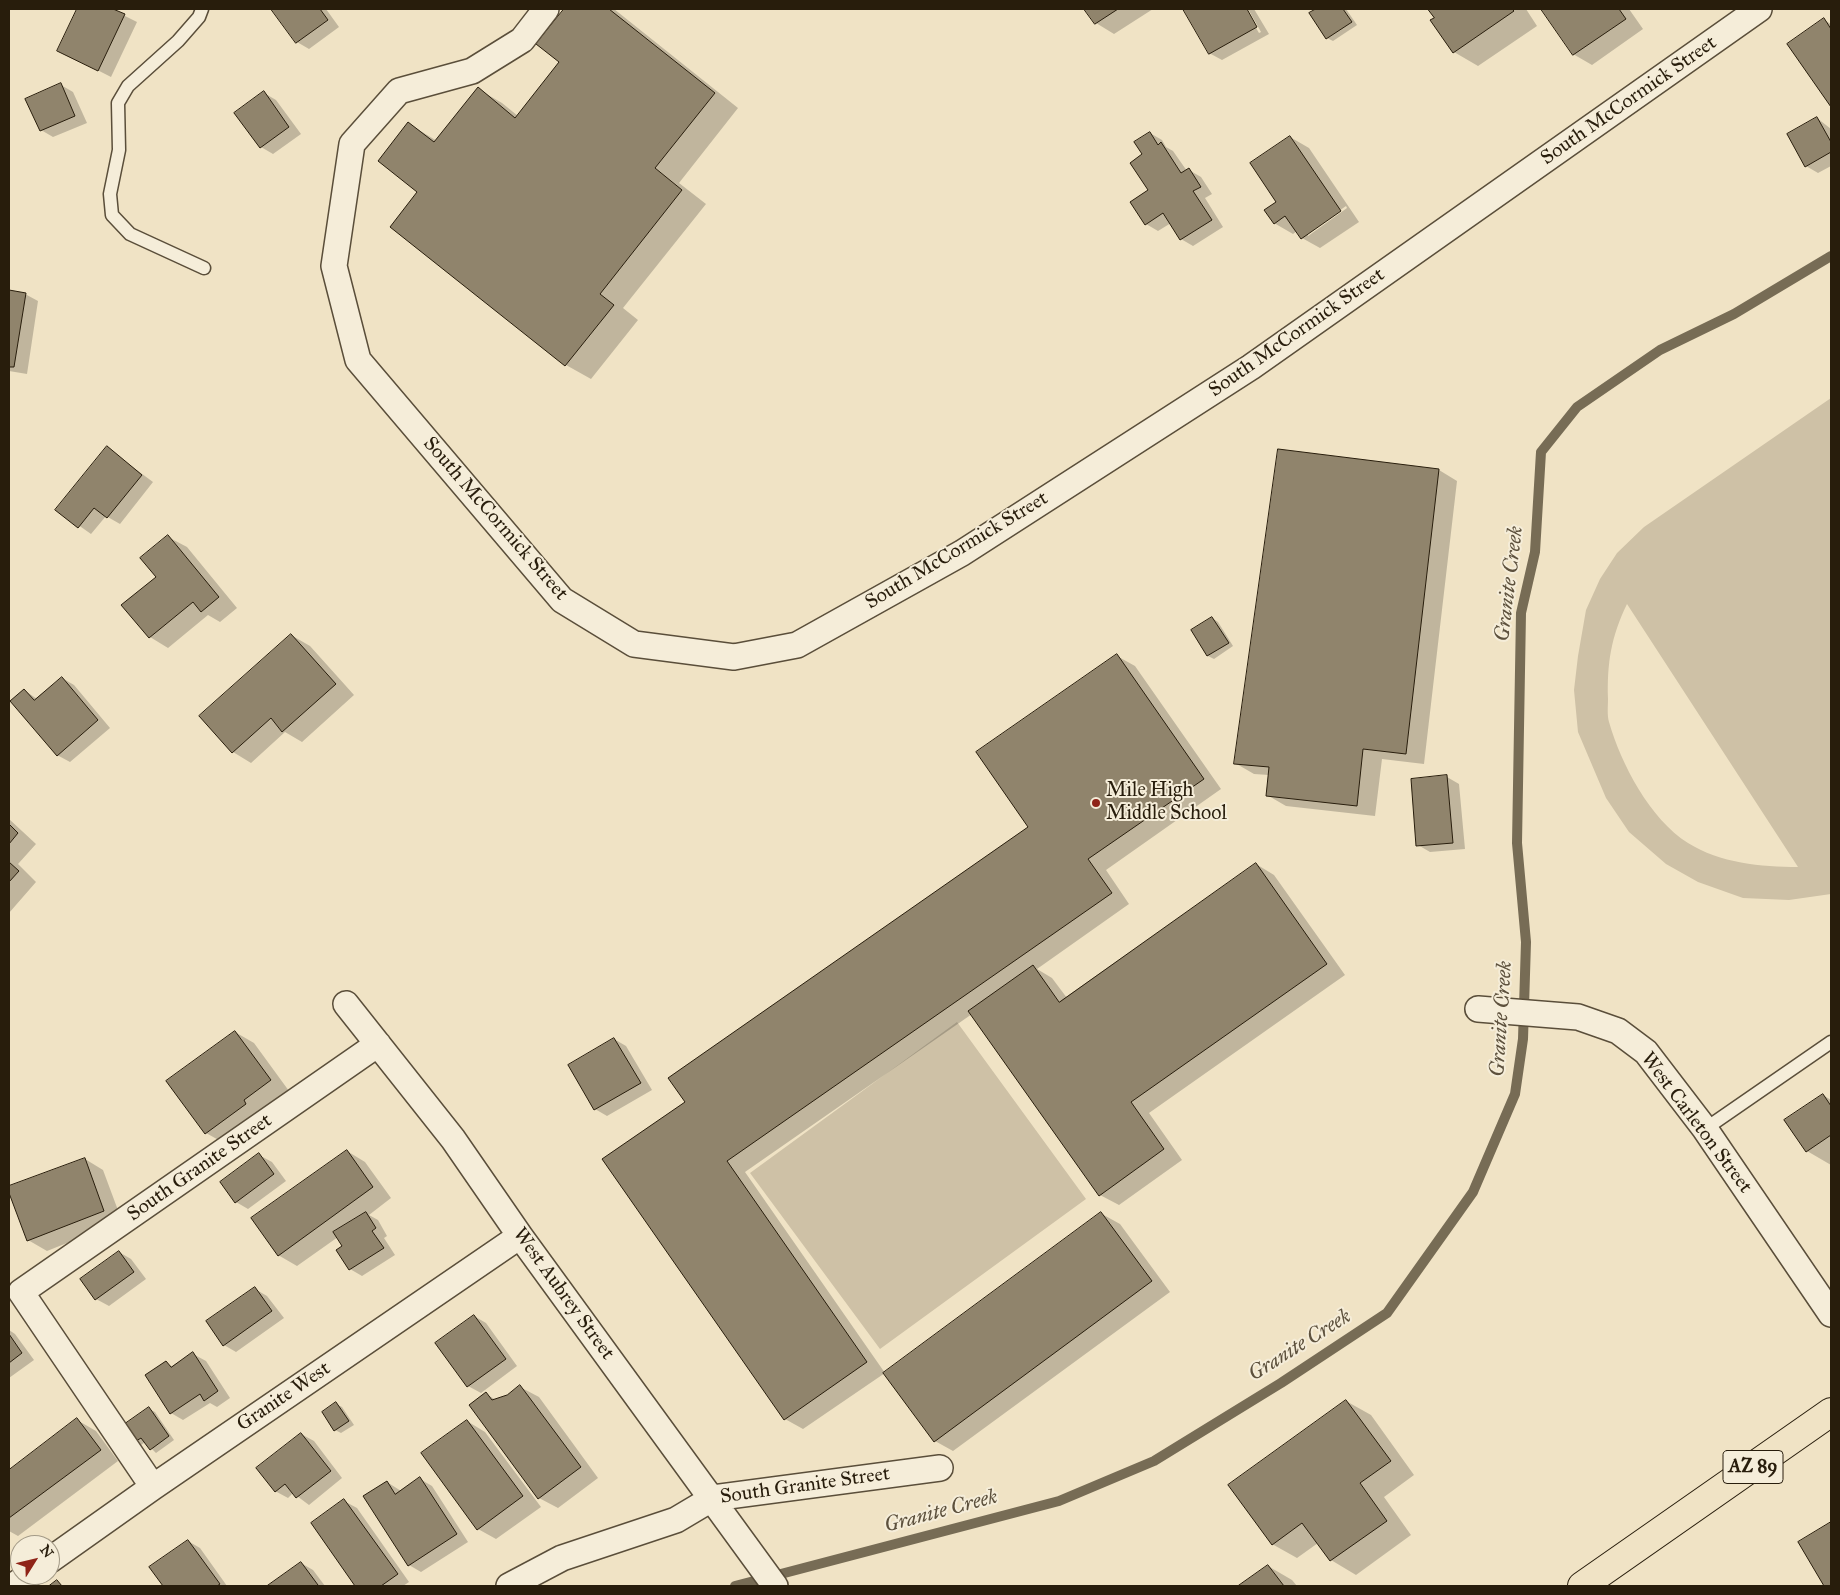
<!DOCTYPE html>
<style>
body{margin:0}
#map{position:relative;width:1840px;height:1595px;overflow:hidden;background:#f0e3c5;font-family:"IM FELL Great Primer",serif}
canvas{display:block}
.frame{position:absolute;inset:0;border:10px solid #281d0c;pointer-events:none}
.north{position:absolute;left:10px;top:1535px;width:50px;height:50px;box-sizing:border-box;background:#f5edd9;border:1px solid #a39a87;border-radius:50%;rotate:54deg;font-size:14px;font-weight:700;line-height:20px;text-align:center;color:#281d0c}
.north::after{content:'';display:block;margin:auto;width:18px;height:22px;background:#8f2418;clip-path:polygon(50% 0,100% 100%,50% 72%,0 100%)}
</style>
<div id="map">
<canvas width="1840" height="1595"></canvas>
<div class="frame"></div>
<div class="north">N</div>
</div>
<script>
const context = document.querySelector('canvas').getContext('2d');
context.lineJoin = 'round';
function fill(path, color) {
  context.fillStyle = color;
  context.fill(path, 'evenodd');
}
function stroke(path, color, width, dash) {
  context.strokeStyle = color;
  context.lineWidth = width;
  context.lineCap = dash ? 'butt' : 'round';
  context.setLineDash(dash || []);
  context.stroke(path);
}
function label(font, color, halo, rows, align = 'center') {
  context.font = font + ' "IM FELL Great Primer",serif';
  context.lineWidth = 4;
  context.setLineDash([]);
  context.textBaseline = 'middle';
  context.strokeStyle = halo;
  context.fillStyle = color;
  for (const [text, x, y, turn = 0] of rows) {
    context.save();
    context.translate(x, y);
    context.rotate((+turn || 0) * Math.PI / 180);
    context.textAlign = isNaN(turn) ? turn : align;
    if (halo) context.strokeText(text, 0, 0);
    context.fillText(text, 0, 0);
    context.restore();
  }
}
fill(new Path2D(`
 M1831 398V894L1789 900 1743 898 1698 882 1666 864 1629 832 1606 798 1578 732 1574 690 1578 656 1586 610 1600 579 1617 553 1644 527ZM1627 604 1798 867C1761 867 1720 863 1688 843 1650 819 1621 764 1609 722 1607 715 1608 706 1608 699 1607 663 1611 637 1627 604Z
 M957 1022 1086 1199 880 1349 750 1173Z`), '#cec1a6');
fill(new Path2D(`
 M78 9H111L137 22 111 77 58 50Z
 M273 9H326L339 27 309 49 297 42Z
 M566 9H614L738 108 679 183 706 204 623 308 638 320 591 379 566 365 392 226 419 192 409 124 437 141 478 89 502 103 518 116 561 62 538 43Z
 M1086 9H1153L1114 34 1096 23Z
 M1184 9H1245L1259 33 1261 32 1248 9H1254L1269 34 1222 60 1209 53Z
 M1318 9H1346L1357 25 1333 41 1327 38 1311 13Z
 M1430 9H1526L1537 26 1478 66 1454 52Z
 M1543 9H1629L1643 29 1592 65 1573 54Z
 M1824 20 1831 24V105L1789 44Z
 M61 85 73 92 87 123 53 137 41 130Z
 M264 93 276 100 301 134 273 154 261 147Z
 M1817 118 1831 129V166L1818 173 1806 166Z
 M1150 133 1162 140 1166 147 1173 151 1187 171 1189 170 1201 177 1212 194 1205 198 1223 227 1193 246 1181 239 1171 223 1158 231 1146 224 1150 190 1144 155Z
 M1290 137 1309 148 1359 222 1320 248 1302 238 1297 231 1293 234 1274 223ZM1346 206 1347 208 1308 236V233Z
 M9 291 25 294 38 301 27 374 9 371Z
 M107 448 153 482 120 524 106 516 91 534 57 510Z
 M1279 450 1439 470 1457 481 1424 764 1382 759 1375 816 1286 806 1267 795 1269 775 1254 774 1235 763Z
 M168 537 187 547 237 608 220 622 208 615 168 648 150 637 157 577Z
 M1212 618 1218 622 1233 646 1214 659 1208 656 1193 631Z
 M291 635 310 646 354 695 302 742 285 732 251 763 233 752Z
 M1117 656 1135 666 1221 789 1106 870 1129 904 1037 969 1052 978 1067 998 1256 864 1274 875 1345 975 1149 1113 1182 1160 1119 1205 1100 1195 972 1014 745 1172 885 1373 803 1429 785 1419 686 1102 1030 828Z
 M62 678 74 685 110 728 70 762 57 755 24 690 37 699Z
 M1447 777 1459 784 1465 849 1430 852 1418 845Z
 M9 819 36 844 18 864 36 882 9 913Z
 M235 1032 254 1043 289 1091 224 1143 206 1133Z
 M614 1039 626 1046 652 1090 607 1116 595 1109Z
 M1823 1095 1831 1100V1165L1807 1151Z
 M347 1151 365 1162 391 1198 369 1215 378 1220 387 1236 384 1238 395 1255 362 1276 350 1269 344 1247 338 1237 297 1266 278 1255Z
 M259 1155 272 1162 286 1181 248 1209 236 1202Z
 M85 1159 103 1170 122 1221 47 1251 28 1240 9 1187Z
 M1102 1214 1120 1224 1170 1292 953 1451 935 1441Z
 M119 1252 131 1259 146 1279 109 1306 96 1299Z
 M255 1289 267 1296 284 1318 236 1352 224 1345Z
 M474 1316 486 1323 517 1366 481 1393 468 1386Z
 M9 1330 15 1334 34 1360 9 1378Z
 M193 1354 206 1361 230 1398 217 1407 210 1403 183 1420 171 1413 166 1363 173 1367Z
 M520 1387 539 1397 598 1478 558 1508 539 1498 486 1394 496 1400 508 1396Z
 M1346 1401 1371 1415 1414 1475 1384 1497 1411 1535 1356 1575 1331 1560 1318 1543 1297 1558 1272 1544Z
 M336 1404 342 1407 354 1425 341 1433 335 1430Z
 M149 1409 155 1412 174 1440 156 1453 145 1442 140 1446 134 1442Z
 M77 1420 96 1431 118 1461 18 1536 9 1531V1471Z
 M467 1421 485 1432 541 1507 496 1539 478 1529Z
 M301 1434 314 1441 342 1478 309 1505 293 1493 288 1498 275 1491Z
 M420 1479 432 1486 468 1542 421 1572 409 1565 387 1482 401 1491Z
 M344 1501 357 1508 409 1582 403 1586H357L312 1524Z
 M1831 1524V1586H1825L1799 1543Z
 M188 1541 200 1548 227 1586H164L151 1568Z
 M301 1563 313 1570 325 1586H269Z
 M1268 1566 1292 1580 1297 1586H1240Z`), '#0003');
stroke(new Path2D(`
 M735 1586 1059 1501 1154 1461 1281 1383 1387 1313 1473 1192 1515 1094 1523 1039 1526 942 1517 843 1521 613 1535 552 1541 452 1577 407 1660 350 1734 314 1831 256`), '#776c55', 10);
const building = new Path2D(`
 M77 9H113L125 14 98 71 57 51Z
 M271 9H320L328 20 296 43Z
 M564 9H609L715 93 655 168 682 190 600 294 614 305 565 366 390 227 417 192 378 161 408 122 434 142 478 87 515 118 559 62 536 44Z
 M1084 9H1118L1095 24Z
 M1183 9H1247L1257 27 1209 54Z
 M1316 9H1343L1352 22 1326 39 1309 13Z
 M1428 9H1512L1514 11 1453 53 1430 20 1434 18Z
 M1541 9H1619L1626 19 1573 55Z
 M1824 18 1831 29V107L1787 44Z
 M61 83 75 116 40 131 25 99Z
 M264 91 289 127 260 148 234 113Z
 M1817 117 1831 142V152L1805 167 1787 134Z
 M1150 132 1158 145 1161 142 1181 173 1189 168 1201 187 1193 191 1212 220 1180 240 1163 213 1145 225 1130 202 1148 190 1130 163 1142 154 1134 142Z
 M1290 136 1341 211 1301 239 1285 216 1274 224 1264 210 1276 202 1250 163Z
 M9 290 26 293 14 367H9Z
 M107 446 142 475 107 518 94 508 78 528 55 510Z
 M1278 449 1439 469 1406 754 1363 749 1357 806 1266 796 1269 767 1234 764Z
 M168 535 219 597 201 612 193 602 149 638 121 605 156 577 140 558Z
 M1212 617 1229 643 1207 656 1191 630Z
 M291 634 336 684 282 732 271 718 232 753 199 716Z
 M1117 654 1204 779 1088 859 1112 893 727 1161 867 1362 784 1420 602 1159 685 1102 668 1078 1028 827 976 752Z
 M62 677 98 720 57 756 10 701 24 689 34 700Z
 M1447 775 1453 843 1416 846 1411 779Z
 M9 824 18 833 9 844Z
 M9 862 19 871 9 882Z
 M1256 863 1327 964 1131 1102 1164 1149 1099 1196 968 1011 1033 965 1059 1002Z
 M235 1031 271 1080 244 1100 246 1104 205 1134 166 1081Z
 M614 1038 641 1083 594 1110 568 1065Z
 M1823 1094 1831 1106V1135L1806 1152 1784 1120Z
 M347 1150 373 1187 278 1256 251 1218Z
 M259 1153 274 1174 235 1203 220 1182Z
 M85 1158 104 1211 27 1241 9 1193V1186Z
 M366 1212 376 1228 372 1231 384 1248 349 1270 336 1250 342 1246 333 1232Z
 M1101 1212 1152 1281 934 1442 883 1373Z
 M119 1251 134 1272 95 1300 80 1279Z
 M255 1287 272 1311 223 1346 206 1321Z
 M474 1315 506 1359 467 1387 435 1343Z
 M9 1334 22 1353 9 1363Z
 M193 1352 218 1391 204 1401 200 1394 170 1414 145 1375 166 1361 171 1367Z
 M520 1385 581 1467 538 1499 469 1405 486 1392 492 1400 507 1395Z
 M1346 1400 1391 1461 1360 1483 1387 1521 1330 1561 1302 1523 1272 1545 1228 1485Z
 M336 1402 349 1421 334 1431 322 1412Z
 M149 1407 169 1436 150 1450 141 1438 133 1443 122 1426Z
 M77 1418 101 1450 9 1518V1470Z
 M467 1420 523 1496 477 1530 421 1453Z
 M301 1433 331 1471 296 1498 285 1484 275 1492 256 1468Z
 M420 1477 457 1534 408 1566 363 1496 387 1481 395 1494Z
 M344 1499 398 1574 381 1586H355L311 1523Z
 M1831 1522V1586H1824L1798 1542Z
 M188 1540 220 1584 217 1586H163L149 1567Z
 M301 1562 318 1585 316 1586H267Z
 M1268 1565 1284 1586H1238Z
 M57 1580 62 1586H49Z`);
fill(building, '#90846c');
stroke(building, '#281d0c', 1);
const lane = new Path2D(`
 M202 9 199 17 178 41 128 86 118 103 119 150 110 194 112 215 130 234 204 268
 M1705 1129 1831 1042`);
const street = new Path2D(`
 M546 9 522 40 472 71 399 91 352 144 334 266 358 360 562 600 634 644 734 657 797 645 962 553 1251 367 1759 9
 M346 1004 453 1139 520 1236 775 1586
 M1478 1009 1578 1017 1618 1031 1646 1052 1705 1129 1831 1314
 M153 1487 21 1292 378 1044
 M50 1560 153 1487 520 1236
 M13 1586 29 1575
 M509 1586 562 1558 676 1520 713 1498 940 1468`);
const primary = new Path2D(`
 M1582 1586 1831 1412`);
stroke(lane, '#5a4e3a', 15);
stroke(street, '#5a4e3a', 28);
stroke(primary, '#281d0c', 30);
stroke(lane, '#f5edd9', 12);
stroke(street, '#f5edd9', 25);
stroke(primary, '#f0e3c5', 28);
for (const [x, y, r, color] of [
 [1096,803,5,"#8f2418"]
]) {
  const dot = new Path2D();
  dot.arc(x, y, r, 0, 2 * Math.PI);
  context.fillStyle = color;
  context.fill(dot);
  stroke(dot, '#f5edd9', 2);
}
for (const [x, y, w] of [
 [1753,1467,60]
]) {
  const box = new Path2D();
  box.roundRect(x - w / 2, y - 16.5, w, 33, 4);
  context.fillStyle = '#f5edd9';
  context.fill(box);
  stroke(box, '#281d0c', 1);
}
label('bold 19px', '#281d0c', null, [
 ["AZ 89",1753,1467]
]);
label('20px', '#281d0c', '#f5edd9', [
 ["South McCormick Street",1629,101,-35],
 ["South McCormick Street",1297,333,-35],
 ["South McCormick Street",495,519,49],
 ["South McCormick Street",957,551,-31],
 ["West Carleton Street",1696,1123,53],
 ["South Granite Street",200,1168,-35],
 ["West Aubrey Street",563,1294,54],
 ["Granite West",284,1397,-34],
 ["South Granite Street",805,1486,-8]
]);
label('20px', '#281d0c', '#f5edd9', [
 ["Mile High",1106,791],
 ["Middle School",1106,814]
], 'left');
label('italic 21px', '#5d513d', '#f5edd9', [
 ["Granite Creek",1510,584,-83],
 ["Granite Creek",1502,1019,-86],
 ["Granite Creek",1300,1346,-32],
 ["Granite Creek",941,1512,-15]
]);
</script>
